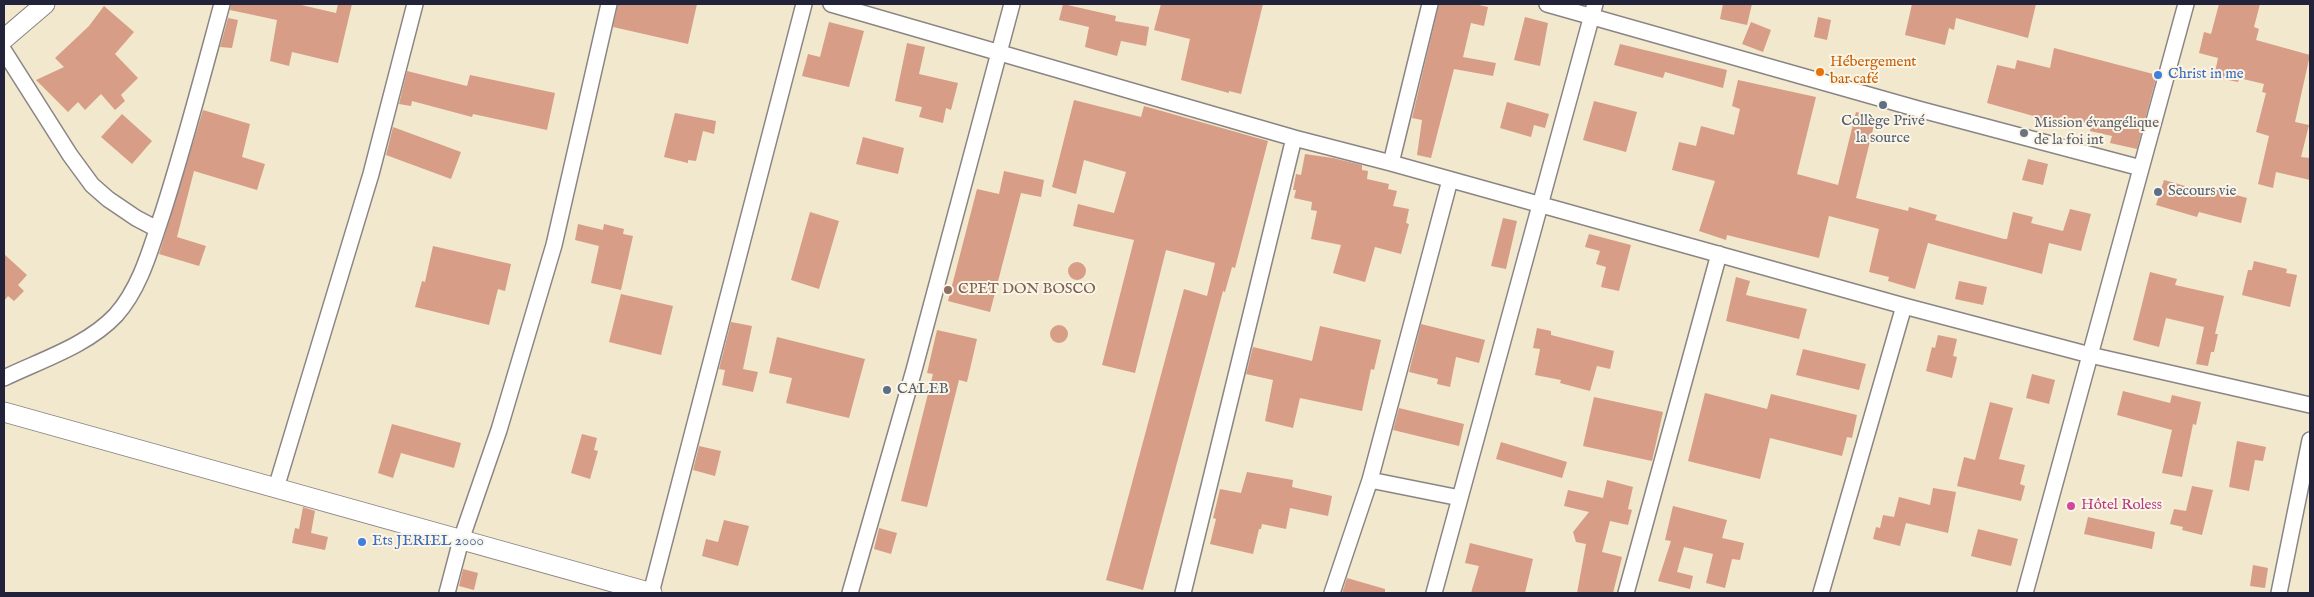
<!DOCTYPE html>
<meta charset="utf-8">
<style>
body{margin:0}
#map{position:relative;width:2314px;height:597px;overflow:hidden;background:#f2e8cd;font-family:"IM FELL English",serif}
canvas{display:block}
.frame{position:absolute;inset:0;border:5px solid #22223b;pointer-events:none}
</style>
<div id="map">
<canvas width="2314" height="597"></canvas>
<div class="frame"></div>
</div>
<script>
const context = document.querySelector('canvas').getContext('2d');
context.lineJoin = 'round';
function fill(path, color) {
  context.fillStyle = color;
  context.fill(path, 'evenodd');
}
function stroke(path, color, width, dash) {
  context.strokeStyle = color;
  context.lineWidth = width;
  context.lineCap = dash ? 'butt' : 'round';
  context.setLineDash(dash || []);
  context.stroke(path);
}
function label(font, color, halo, rows, align = 'center') {
  context.font = font + ' "IM FELL English",serif';
  context.lineWidth = 4;
  context.setLineDash([]);
  context.textBaseline = 'middle';
  context.strokeStyle = halo;
  context.fillStyle = color;
  for (const [text, x, y, turn = 0] of rows) {
    context.save();
    context.translate(x, y);
    context.rotate((+turn || 0) * Math.PI / 180);
    context.textAlign = isNaN(turn) ? turn : align;
    if (halo) context.strokeText(text, 0, 0);
    context.fillText(text, 0, 0);
    context.restore();
  }
}
fill(new Path2D(`
 M231 4H297L336 13 338 4H352L338 63 292 52 289 66 270 61 277 20 230 10Z
 M618 4H697L688 44 613 27Z
 M1063 4 1116 16 1115 21 1149 27 1146 46 1121 41 1117 56 1085 47 1089 27 1059 20Z
 M1161 4H1263L1241 94 1229 91V93L1181 80 1190 39 1154 30Z
 M1439 4H1474L1488 7 1484 26 1471 23 1463 57 1496 63 1493 76 1454 69 1431 158 1417 155 1422 120 1412 118Z
 M1723 4H1752L1747 25 1720 19Z
 M1912 4H2036L2028 38 1956 18 1954 30 1949 28 1945 45 1905 35Z
 M2219 4H2260L2254 27 2259 29 2256 40 2310 55 2295 122 2309 125 2301 157 2310 158V180L2276 172 2273 188 2258 184 2269 136 2256 132 2266 93 2262 92 2264 84 2239 78 2238 82 2214 77 2218 58 2199 53 2204 32 2211 34Z
 M104 6 134 32 115 54 138 78 121 95 125 101 115 110 101 94 85 110 78 102 68 112 36 80 64 67 55 58 89 26Z
 M1525 17 1548 23 1540 66 1514 60Z
 M1818 17 1831 20 1827 40 1814 37Z
 M228 18 238 20 232 48 220 47Z
 M829 22 864 31 849 87 802 76 808 54 820 57Z
 M1751 22 1771 30 1763 52 1742 44Z
 M907 43 925 47 919 74 958 83 951 110 946 108 943 123 919 117 922 107 895 101Z
 M1620 44 1727 70 1723 88 1665 72 1663 78 1614 65Z
 M2054 48 2157 75 2137 149 2110 143 2112 136 2090 131 2091 124 2060 117 2057 127 2036 122 2037 117 1987 103 1997 65 2015 69 2017 60 2050 68Z
 M407 71 467 86 470 75 555 93 547 130 473 114 472 117 412 101 411 106 399 104Z
 M1738 80 1816 97 1797 174 1838 185 1856 112 1876 117 1856 198 1908 211 1909 207 1937 215 1935 220 2004 239H2007L2013 212 2033 217 2031 223 2063 231 2070 209 2091 214 2081 251 2049 243 2042 274 1928 243 1915 289 1888 281 1889 277 1869 272 1879 229 1829 216 1819 258 1727 235 1726 240 1699 231 1715 181 1672 170 1679 142 1696 146 1701 126 1734 135 1740 109 1732 106Z
 M1074 100 1141 117 1144 106 1268 141 1235 268 1232 267 1225 292 1223 291 1143 590 1106 580 1184 289 1207 296 1215 263 1166 250 1135 373 1102 365 1134 240 1073 226 1078 204 1114 213 1126 172 1084 160 1076 194 1052 187Z
 M1594 101 1637 112 1626 152 1583 140Z
 M1507 102 1549 114 1545 128 1534 125 1531 137 1500 128Z
 M203 110 250 124 242 157 265 164 257 190 194 171 177 237 206 246 199 266 159 254Z
 M675 113 716 121 714 134 703 131 696 161 688 160V163L664 157Z
 M122 114 152 141 132 164 101 137Z
 M393 127 461 152 451 179 386 155Z
 M863 137 904 148 898 174 856 164Z
 M1305 154 1333 158 1362 165V170L1368 171 1367 179 1389 184 1388 189 1397 191 1393 206 1409 209 1406 223 1409 224 1401 254 1375 247 1365 282 1333 273 1341 245 1311 239 1317 211 1311 210 1312 202 1294 198 1296 190H1293L1296 174 1301 175Z
 M2028 159 2048 164 2043 185 2022 180Z
 M1004 171 1044 180 1041 197 1021 193 990 312 948 301 977 189 999 194Z
 M2164 180 2210 193 2211 188 2247 198 2241 223 2199 212 2197 217 2156 205Z
 M810 212 839 221 819 289 791 280Z
 M1503 218 1517 221 1506 269 1491 266Z
 M578 224 603 230 604 224 624 229 623 234 633 236 621 290 591 283 599 246 575 240Z
 M1589 234 1631 245 1619 291 1601 287 1606 267 1596 264 1600 251 1585 247Z
 M433 246 511 264 505 291 498 289 489 325 415 307 422 281 425 282Z
 M4 254 27 275 18 285 24 291 14 301 8 296 4 301Z
 M2254 261 2287 269 2286 273 2297 275 2290 307 2242 295 2248 270H2252Z
 M1068 271a9 9 0 1 1 18 0a9 9 0 1 1-18 0Z
 M2150 272 2177 279 2175 285 2224 296 2215 334H2218L2214 352H2211L2208 366 2196 364 2204 327 2166 318 2159 347 2133 340Z
 M1736 277 1750 281 1746 295 1807 309 1799 339 1726 321Z
 M1959 281 1987 287 1983 305 1955 299Z
 M621 294 673 306 661 355 609 342Z
 M731 322 752 326 743 369 758 372 753 392 722 385 725 370 719 369Z
 M1421 324 1485 340 1479 363 1456 357 1450 387 1437 384 1438 379 1409 372Z
 M1050 334a9 9 0 1 1 18 0a9 9 0 1 1-18 0Z
 M1320 326 1381 340 1374 370 1371 369 1362 411 1300 398 1293 428 1265 421 1273 380 1246 374 1253 347 1312 361Z
 M1537 328 1551 331V335L1614 351 1610 369 1597 366 1590 391 1560 383 1561 380 1535 375 1540 349 1533 348Z
 M937 330 977 339 967 382 959 380 927 507 901 501 933 374 927 373Z
 M1938 335 1957 339 1953 356 1957 357 1952 378 1926 371 1932 347 1935 348Z
 M777 337 865 359 849 418 786 403 792 378 769 373Z
 M1803 349 1866 364 1859 390 1796 375Z
 M2032 374 2055 380 2049 404 2026 398Z
 M2123 391 2170 403 2172 395 2201 402 2196 425 2193 424 2182 477 2162 473 2172 430 2117 415Z
 M1705 393 1767 409 1771 394 1857 415 1852 438 1847 437 1842 456 1770 438 1760 479 1688 461Z
 M1594 397 1663 412 1652 461 1583 446Z
 M1990 402 2013 408 1999 459 2025 465 2020 484 2025 486 2021 501 1957 486 1964 457 1975 460Z
 M1399 408 1464 424 1459 446 1393 430Z
 M392 424 461 443 454 468 401 453 393 478 378 473Z
 M582 434 597 438 594 450 598 451 590 479 571 473Z
 M2237 441 2266 447 2263 461 2255 460 2249 491 2229 487Z
 M1501 442 1567 462 1562 478 1496 459Z
 M699 446 721 451 715 476 693 470Z
 M1247 472 1293 480 1292 487 1332 496 1328 516 1290 508 1286 529 1262 524 1261 529H1259L1253 554 1210 544 1216 519 1213 518 1220 489 1241 493Z
 M1607 480 1633 487 1628 509 1632 510 1628 525 1610 521 1602 552 1622 557 1613 593H1577L1586 544 1576 542 1573 532 1589 512 1564 506 1568 490 1603 498Z
 M2192 486 2213 490 2202 535 2182 530 2183 527 2170 524 2174 509 2186 511Z
 M1933 488 1956 492 1948 533 1906 523 1900 546 1873 539 1876 527 1880 528 1883 515 1894 517 1899 497 1930 505Z
 M1673 506 1727 520 1722 538 1744 543 1740 560 1732 559 1725 588 1706 583 1713 554 1684 547 1677 572 1693 576 1690 589 1658 581 1671 541 1665 540Z
 M303 507 315 511 311 533 328 537 325 550 292 543 295 528 299 529Z
 M2088 517 2155 532 2152 549 2084 534Z
 M724 520 749 526 738 566 702 556 706 539 718 542Z
 M879 528 897 533 891 554 874 549Z
 M1978 529 2018 539 2011 566 1971 556Z
 M1470 543 1533 559 1525 593H1471L1479 566 1465 563Z
 M2253 565 2268 568 2265 588 2250 586Z
 M463 569 478 573 474 590 459 586Z
 M1347 578 1385 589V593H1342Z`), '#d79d86');
const minor = new Path2D(`
 M831 4 1294 138 1391 163 1904 306 2090 355 2310 405
 M1547 4 1918 109 2141 168
 M4 51 70 155 92 185 108 199 136 218 157 229
 M1391 163 1430 4
 M4 378C41 360 87 346 116 315 141 287 151 247 163 212 185 143 203 74 222 4
 M1370 480 1460 498
 M276 488 371 174 415 4
 M447 593 461 540 499 430 554 245 609 4
 M651 593 804 4
 M850 593 914 370 1012 4
 M1183 593 1294 138
 M1332 593 1370 480 1450 180
 M1434 593 1595 4
 M1626 593 1719 254
 M1821 593 1904 306
 M2025 593 2186 4
 M2279 593 2310 440`);
const tertiary = new Path2D(`
 M4 39 45 4
 M4 412 652 593`);
stroke(minor, '#8a8584', 18);
stroke(tertiary, '#8a8584', 21);
stroke(minor, '#fff', 15);
stroke(tertiary, '#fff', 19);
for (const [x, y, r, color] of [
 [1820,72,5,"#e8710a"],
 [2158,75,5,"#3f7fe0"],
 [1883,105,5,"#5c6f8a"],
 [2024,133,5,"#6b7280"],
 [2158,192,5,"#5c6f8a"],
 [948,290,5,"#8d6e63"],
 [887,390,5,"#5c6f8a"],
 [2071,506,5,"#d1479c"],
 [362,542,5,"#3f7fe0"]
]) {
  const dot = new Path2D();
  dot.arc(x, y, r, 0, 2 * Math.PI);
  context.fillStyle = color;
  context.fill(dot);
  stroke(dot, '#fcf5e5', 2);
}
label('15px', '#c56008', '#fcf5e5', [
 ["Hébergement",1830,63],
 ["bar café",1830,80]
], 'left');
label('15px', '#366cbe', '#fcf5e5', [
 ["Christ in me",2168,75],
 ["Ets JERIEL 2000",372,542]
], 'left');
label('15px', '#4e5e75', '#fcf5e5', [
 ["Collège Privé",1883,122,"center"],
 ["la source",1883,139,"center"],
 ["Secours vie",2168,192],
 ["CALEB",897,390]
], 'left');
label('15px', '#5b616d', '#fcf5e5', [
 ["Mission évangélique",2034,124],
 ["de la foi int",2034,141]
], 'left');
label('15px', '#785e54', '#fcf5e5', [
 ["CPET DON BOSCO",958,290]
], 'left');
label('15px', '#b23c85', '#fcf5e5', [
 ["Hôtel Roless",2081,506]
], 'left');
</script>
